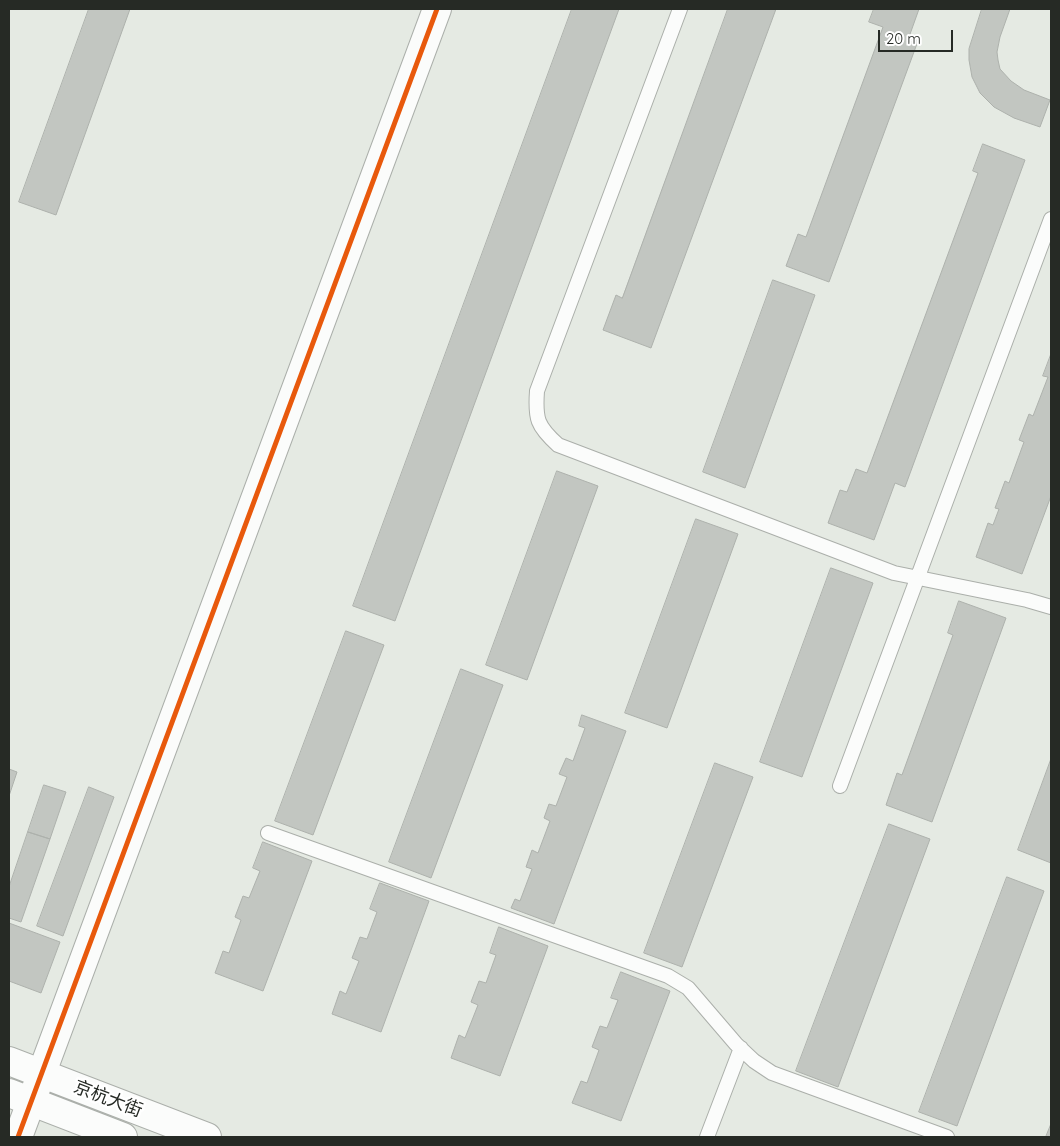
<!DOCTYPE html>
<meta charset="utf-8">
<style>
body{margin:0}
#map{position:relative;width:1060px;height:1146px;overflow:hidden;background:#e5eae3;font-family:Quicksand,sans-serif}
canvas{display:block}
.frame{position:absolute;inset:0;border:10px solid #262a25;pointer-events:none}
.scale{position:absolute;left:878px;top:30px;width:75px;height:22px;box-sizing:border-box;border:2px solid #262a25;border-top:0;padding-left:6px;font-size:15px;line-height:18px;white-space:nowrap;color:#262a25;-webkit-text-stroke:4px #fff;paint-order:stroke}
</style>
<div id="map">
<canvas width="1060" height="1146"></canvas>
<div class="frame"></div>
<div class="scale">20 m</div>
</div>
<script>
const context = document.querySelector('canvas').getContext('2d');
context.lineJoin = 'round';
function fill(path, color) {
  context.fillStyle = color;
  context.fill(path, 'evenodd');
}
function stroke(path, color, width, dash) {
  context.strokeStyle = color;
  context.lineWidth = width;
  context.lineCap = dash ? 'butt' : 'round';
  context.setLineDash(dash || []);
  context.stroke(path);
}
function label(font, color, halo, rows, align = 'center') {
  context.font = font + ' Quicksand,"Noto Sans SC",sans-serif';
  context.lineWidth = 5;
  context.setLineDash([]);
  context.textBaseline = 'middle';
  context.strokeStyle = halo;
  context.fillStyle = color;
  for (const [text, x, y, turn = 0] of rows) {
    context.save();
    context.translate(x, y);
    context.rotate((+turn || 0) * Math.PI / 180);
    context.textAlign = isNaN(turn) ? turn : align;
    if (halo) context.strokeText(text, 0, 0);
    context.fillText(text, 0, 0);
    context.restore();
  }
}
const building = new Path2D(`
 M89 9H130L56 215 19 202Z
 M572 9H619L395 621 353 606Z
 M728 9H776L651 348 603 330 616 295 622 298Z
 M874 9H919L909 37 918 41 829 282 786 266 798 234 806 237 883 27 869 22Z
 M982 9H1010L1000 37 997 52 998 60 1000 69 1011 81 1024 90 1050 100 1040 127 1014 118 994 107 980 93 972 77 969 60V49Z
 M983 144 1025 160 905 487 895 483 874 540 828 523 840 490 847 492 856 469 867 473 978 173 973 171Z
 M773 280 815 295 745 488 703 472Z
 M1051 354V496L1022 574 976 557 988 523 993 525 999 509 995 508 1005 481 1009 483 1024 442 1019 440 1029 414 1033 416 1048 377 1043 376Z
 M557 471 598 486 527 680 486 665Z
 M696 519 738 534 667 728 625 713Z
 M831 568 873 583 802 777 760 762Z
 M959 601 1006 618 932 822 886 805 897 773 902 775 953 635 948 633Z
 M346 631 384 645 313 835 275 821Z
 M461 669 503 685 431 878 389 862Z
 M582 715 626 731 554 924 511 908 515 899 520 901 532 869 526 867 532 850 538 853 550 821 544 818 549 804 556 806 567 777 559 774 566 758 573 761 585 728 579 726Z
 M1051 759V863L1018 850Z
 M715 763 753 777 682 967 644 953Z
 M9 769 17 772 9 796Z
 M44 785 66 792 50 839 28 832Z
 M89 787 114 797 63 936 37 926Z
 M889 824 930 839 838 1087 796 1071Z
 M28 832 50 839 21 922 9 918V887Z
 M263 842 312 861 263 991 215 973 223 951 229 953 241 920 235 917 243 896 249 898 260 871 253 868Z
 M1007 877 1044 891 957 1126 919 1112Z
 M380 883 429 901 381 1032 332 1014 340 991 346 994 359 961 352 958 360 937 367 939 377 912 370 909Z
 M9 923 60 942 41 993 9 981Z
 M499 927 548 946 500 1076 451 1058 459 1035 465 1038 478 1005 471 1002 479 981 486 983 496 955 490 953Z
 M621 972 670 991 621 1121 572 1103 581 1081 587 1083 599 1050 592 1047 600 1026 607 1028 618 1000 611 998Z
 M1051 1124V1137H1046Z`);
fill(building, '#c2c6c1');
stroke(building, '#adb1ac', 1);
const lane = new Path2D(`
 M680 9 537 391C535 419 537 426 558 445L894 573 1027 600 1051 607
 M840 786 1051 219
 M268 833 668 976 688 988 736 1044 754 1061 772 1073 947 1137
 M707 1137 741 1048`);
const street = new Path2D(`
 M18 1137 437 9`);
const secondary = new Path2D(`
 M9 1061 207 1137
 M9 1093 123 1137`);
stroke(lane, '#abafaa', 16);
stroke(street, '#abafaa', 30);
stroke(secondary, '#abafaa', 30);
stroke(lane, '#fbfcfb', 14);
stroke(street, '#fbfcfb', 28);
stroke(secondary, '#fbfcfb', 28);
stroke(new Path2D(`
 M18 1137 437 9`), '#e8590c', 5);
label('18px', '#262a25', '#fff', [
 ["京杭大街",108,1099,21]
]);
</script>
